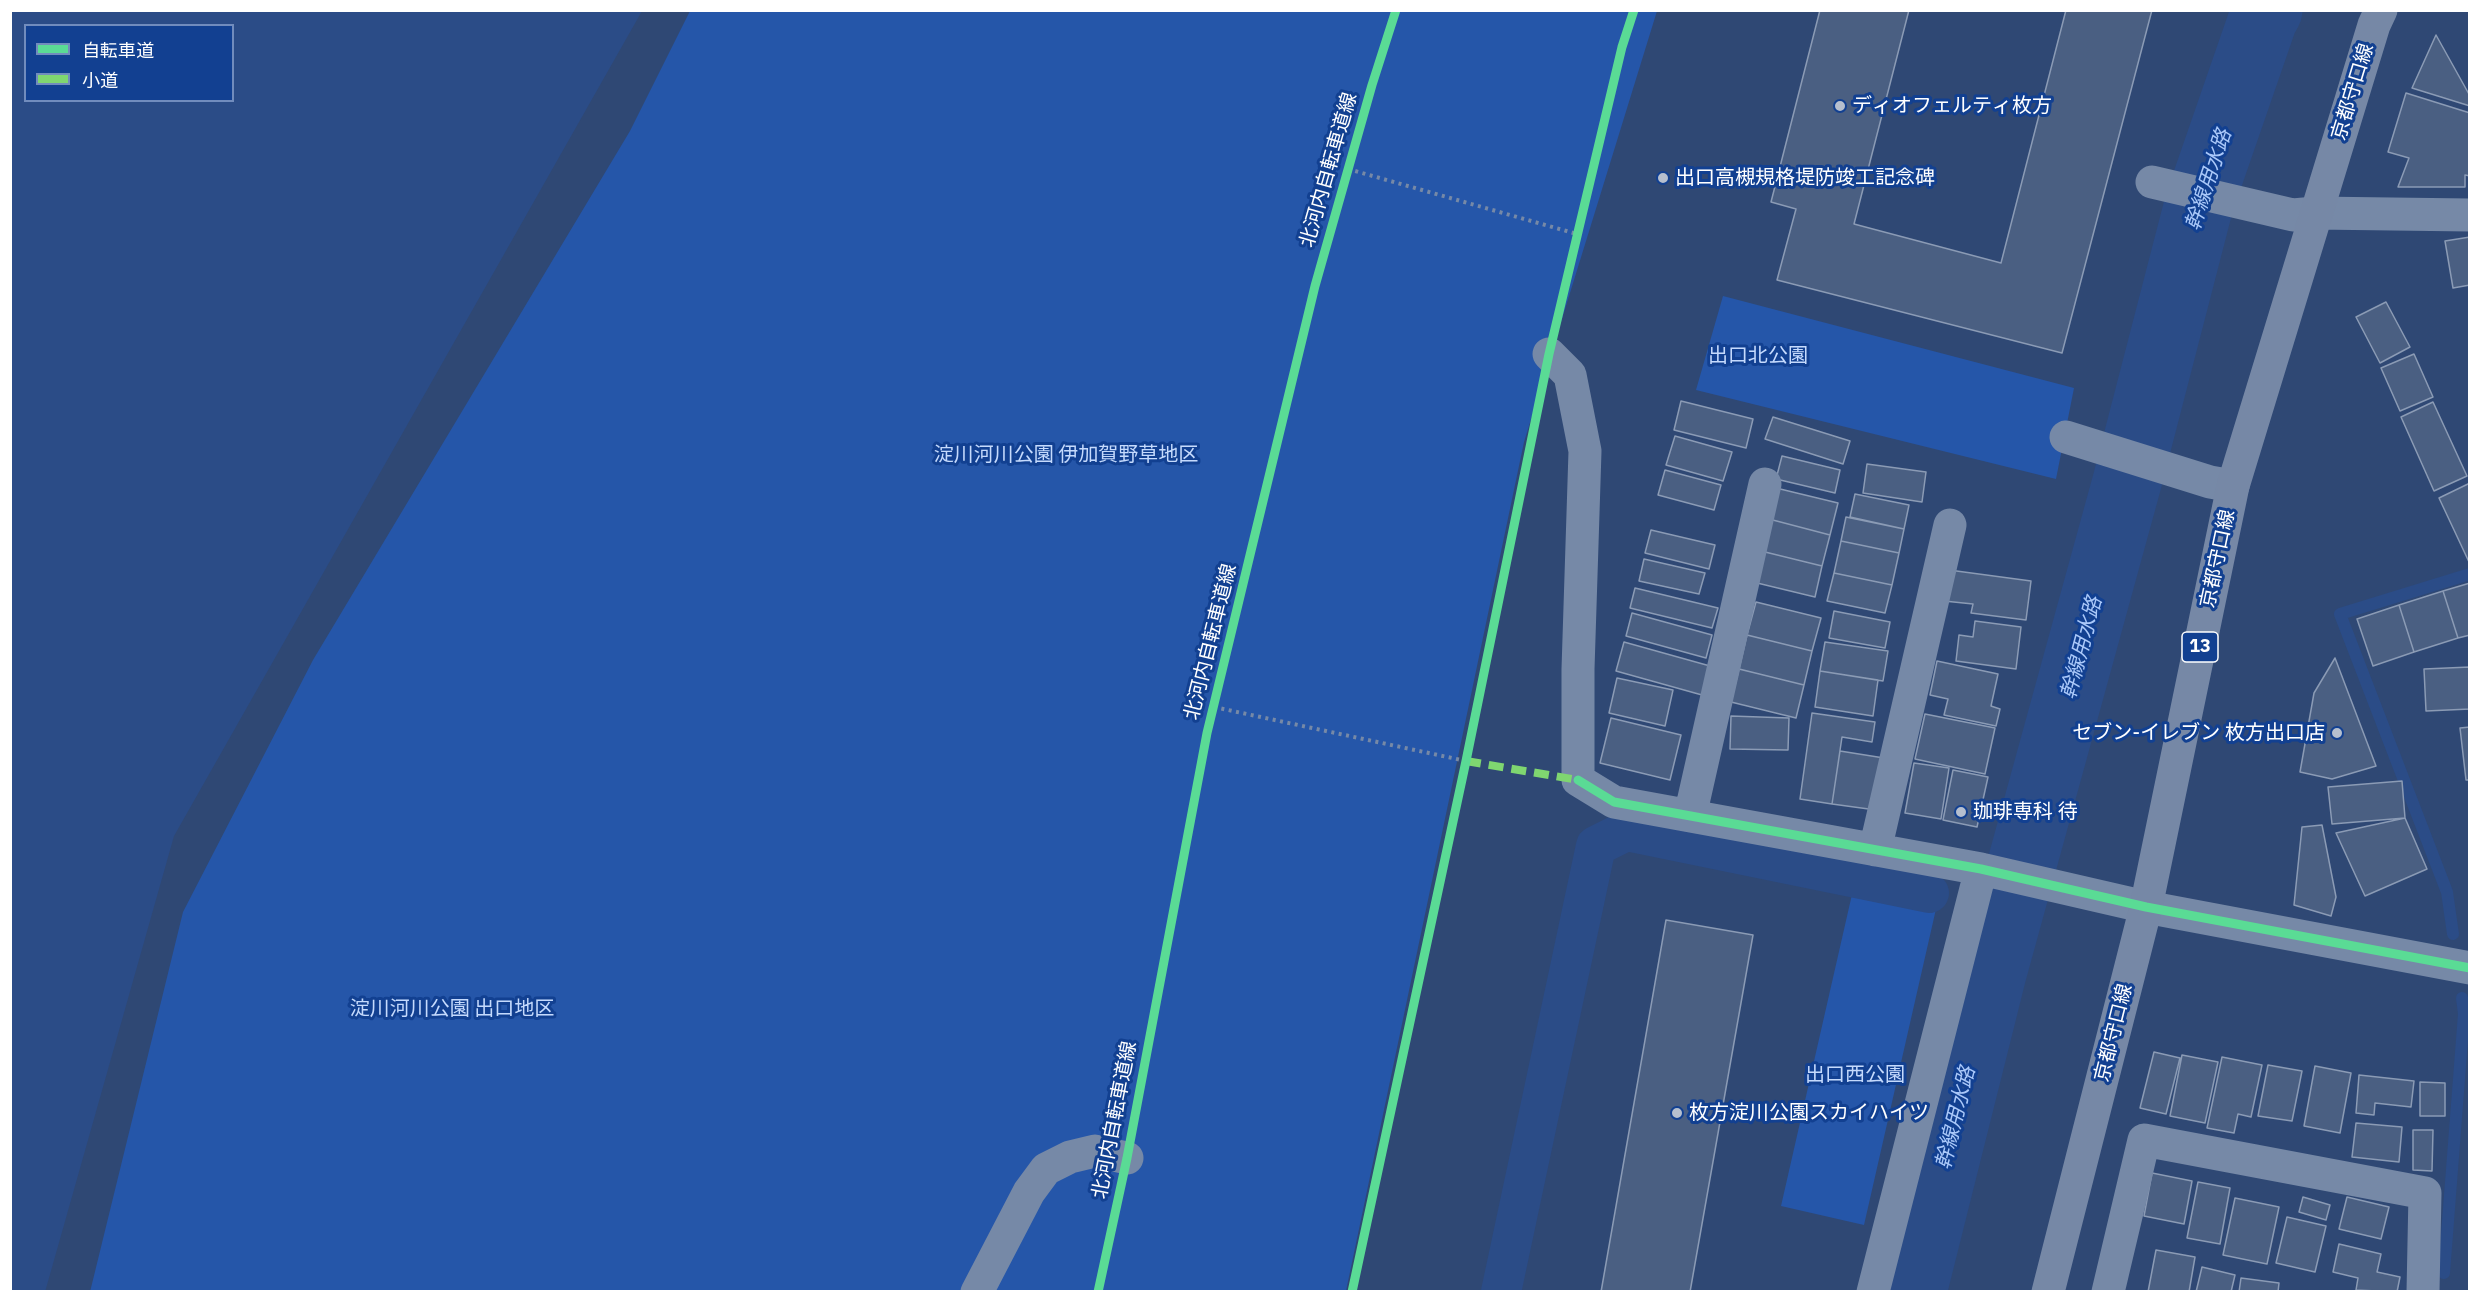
<!DOCTYPE html>
<meta charset="utf-8">
<style>
body{margin:0}
#map{position:relative;width:2480px;height:1302px;overflow:hidden;background:#2f4874;font-family:"IBM Plex Sans","Noto Sans JP",sans-serif}
canvas{display:block}
.frame{position:absolute;inset:0;border:12px solid #fff;pointer-events:none}
.legend{position:absolute;left:24px;top:24px;width:210px;height:78px;box-sizing:border-box;background:#124091;border:2px solid #718cbd;margin:0;padding:8px 10px;list-style:none;font-size:18px;color:#fff}
.legend li{display:flex;align-items:center;gap:12px;height:30px}
.legend b{width:30px;border:2px solid #718cbd}
</style>
<div id="map">
<canvas width="2480" height="1302"></canvas>
<div class="frame"></div>
<ul class="legend">
<li><b style="height:8px;background:#5adb95"></b>自転車道</li>
<li><b style="height:8px;background:#7fd670"></b>小道</li>
</ul>
</div>
<script>
const context = document.querySelector('canvas').getContext('2d');
context.lineJoin = 'round';
function fill(path, color) {
  context.fillStyle = color;
  context.fill(path, 'evenodd');
}
function stroke(path, color, width, dash) {
  context.strokeStyle = color;
  context.lineWidth = width;
  context.lineCap = dash ? 'butt' : 'round';
  context.setLineDash(dash || []);
  context.stroke(path);
}
function label(font, color, halo, rows, align = 'center') {
  context.font = font + ' "IBM Plex Sans","Noto Sans JP",sans-serif';
  context.lineWidth = 6;
  context.setLineDash([]);
  context.textBaseline = 'middle';
  context.strokeStyle = halo;
  context.fillStyle = color;
  for (const [text, x, y, turn = 0] of rows) {
    context.save();
    context.translate(x, y);
    context.rotate((+turn || 0) * Math.PI / 180);
    context.textAlign = isNaN(turn) ? turn : align;
    if (halo) context.strokeText(text, 0, 0);
    context.fillText(text, 0, 0);
    context.restore();
  }
}
fill(new Path2D(`
 M690 11H1657L1524 442 1346 1291 90 1292 183 912 313 660 630 131Z
 M1723 296 2074 388 2056 479 1696 390Z
 M1853 890 1936 909 1864 1225 1781 1206Z`), '#2556a9');
fill(new Path2D(`
 M10 11H642L174 836 45 1292 10 1291ZM26 26H232V100H26Z`), '#2b4c87');
stroke(new Path2D(`
 M1996 910 2009 911
 M2453 934 2447 892 2340 614 2470 574
 M2444 1273 2464 1014 2462 998`), '#2b4c87', 12);
stroke(new Path2D(`
 M1501 1292 1596 846 1626 831 1929 893`), '#2b4c87', 40);
stroke(new Path2D(`
 M1912 1292 1992 973 2127 482 2199 204 2263 19 2268 10`), '#2b4c87', 69);
const building = new Path2D(`
 M1820 10H1909L1854 224 2001 263 2066 10H2152L2062 353 1777 280 1796 209 1771 202Z
 M2436 35 2470 96V106L2412 88Z
 M2406 93 2470 113V176L2465 175V187H2398L2409 158 2388 152Z
 M2470 237V285L2453 288 2445 241Z
 M2386 302 2410 347 2380 363 2356 317Z
 M2414 354 2433 397 2400 411 2381 368Z
 M1681 401 1753 419 1746 448 1674 430Z
 M2433 402 2467 476 2434 491 2401 417Z
 M1773 417 1850 441 1843 464 1765 439Z
 M1675 436 1732 452 1723 481 1666 465Z
 M1782 456 1840 470 1835 493 1776 479Z
 M1867 464 1926 472 1922 502 1863 493Z
 M1665 470 1721 485 1714 510 1658 495Z
 M2470 483V562H2469L2439 498Z
 M1776 488 1838 503 1830 535 1769 519Z
 M1855 494 1909 505 1904 529 1850 517Z
 M1846 517 1904 529 1899 553 1841 541Z
 M1769 519 1830 535 1822 566 1761 551Z
 M1651 530 1715 545 1709 569 1645 553Z
 M1841 541 1899 553 1892 585 1834 573Z
 M1761 551 1822 566 1815 597 1753 582Z
 M1644 559 1705 573 1699 594 1639 581Z
 M1949 570 2031 581 2026 620 1971 613 1973 604 1944 601Z
 M1834 573 1892 585 1885 613 1827 601Z
 M2470 583V635L2458 638 2443 591Z
 M1635 588 1718 608 1712 628 1630 608Z
 M2443 591 2458 638 2414 652 2399 605Z
 M1756 602 1821 618 1812 651 1747 635Z
 M2399 605 2414 652 2373 666 2357 619Z
 M1834 611 1890 622 1885 648 1829 638Z
 M1632 613 1712 635 1706 658 1626 636Z
 M1975 621 2021 627 2016 669 1956 661 1959 635 1973 637Z
 M1747 635 1812 651 1804 685 1739 669Z
 M1624 642 1710 666 1702 695 1616 671Z
 M1825 642 1888 651 1883 681 1820 671Z
 M2335 658 2376 766 2332 779 2300 772 2314 693Z
 M1937 661 1998 674 1991 706 2000 709 1996 726 1944 715 1948 699 1930 695Z
 M2470 667V709L2426 711 2424 669Z
 M1739 669 1804 685 1796 718 1731 702Z
 M1820 671 1878 680 1873 716 1815 707Z
 M1617 678 1673 690 1665 726 1609 713Z
 M1812 713 1875 722 1872 742 1842 737 1832 804 1800 799Z
 M1925 714 1995 728 1985 774 1915 759Z
 M1731 716 1789 718 1788 750 1730 749Z
 M1611 718 1681 735 1670 780 1600 763Z
 M2470 727V780H2466L2460 728Z
 M1840 751 1884 758 1876 810 1832 804Z
 M1914 763 1949 768 1941 819 1905 813Z
 M1953 770 1988 777 1977 827 1943 820Z
 M2402 781 2405 818 2332 824 2328 787Z
 M2405 818 2427 869 2365 896 2336 833Z
 M2322 825 2336 897 2331 916 2294 905 2302 827Z
 M1666 920 1753 935 1690 1292H1601Z
 M2154 1052 2180 1058 2166 1114 2140 1108Z
 M2182 1055 2218 1062 2205 1123 2170 1116Z
 M2222 1057 2262 1065 2251 1117 2238 1114 2234 1133 2207 1128Z
 M2268 1065 2302 1071 2292 1121 2258 1116Z
 M2315 1066 2351 1073 2340 1133 2304 1126Z
 M2359 1075 2414 1081 2411 1107 2375 1103 2374 1115 2356 1113Z
 M2420 1082 2445 1083V1116H2420Z
 M2356 1123 2402 1127 2399 1162 2352 1157Z
 M2413 1130H2433L2432 1171 2413 1170Z
 M2152 1173 2192 1181 2184 1224 2144 1216Z
 M2198 1182 2230 1188 2220 1244 2187 1238Z
 M2303 1197 2330 1205 2326 1220 2299 1212Z
 M2347 1197 2389 1207 2381 1239 2339 1229Z
 M2235 1198 2279 1207 2267 1264 2223 1255Z
 M2287 1217 2326 1226 2315 1272 2276 1263Z
 M2339 1244 2381 1254 2377 1272 2400 1277 2397 1292 2356 1290 2358 1278 2333 1272Z
 M2156 1250 2195 1257 2189 1292H2148Z
 M2202 1267 2235 1275 2231 1292H2196Z
 M2241 1278 2279 1283 2278 1292H2239Z`);
fill(building, '#4a5f82');
stroke(building, '#8b9bb5', 1.5);
stroke(new Path2D(`
 M1348 169 1577 234
 M1214 707 1466 761`), '#7689a7', 4, [3, 4.5]);
stroke(new Path2D(`
 M2152 182 2293 215 2315 213 2470 215
 M1549 354 1570 375 1585 451 1578 669V780L1614 802 1981 869 2146 907 2470 968
 M2066 437 2210 482 2233 486
 M1690 816 1765 484
 M1875 850 1950 525
 M977 1292 1029 1192 1046 1169 1070 1157 1095 1151 1127 1158
 M1873 1292 1981 869
 M2108 1292 2144 1140 2425 1193 2423 1292`), '#7689a7', 33);
stroke(new Path2D(`
 M2048 1292 2146 907 2233 486 2374 25 2381 10`), '#7688a6', 33);
stroke(new Path2D(`
 M1466 761 1578 780`), '#7fd670', 8, [15, 8]);
stroke(new Path2D(`
 M1578 780 1614 802 1981 869 2146 907 2470 968
 M1098 1292 1127 1158 1207 733 1315 286 1372 85 1396 10
 M1352 1292 1466 761 1549 354 1622 47 1634 10`), '#5adb95', 9);
for (const [x, y, r, color] of [
 [1840,106,6,"#b6bfce"],
 [1663,178,6,"#b6bfce"],
 [2337,733,6,"#b6bfce"],
 [1961,812,6,"#b6bfce"],
 [1677,1113,6,"#b6bfce"]
]) {
  const dot = new Path2D();
  dot.arc(x, y, r, 0, 2 * Math.PI);
  context.fillStyle = color;
  context.fill(dot);
  stroke(dot, '#124091', 2);
}
for (const [x, y, w] of [
 [2200,647,36]
]) {
  const box = new Path2D();
  box.roundRect(x - w / 2, y - 15, w, 30, 4.5);
  context.fillStyle = '#124091';
  context.fill(box);
  stroke(box, '#fff', 1.5);
}
label('bold 18px', '#fff', null, [
 ["13",2200,647]
]);
label('20px', '#fff', '#124091', [
 ["京都守口線",2353,92,-73],
 ["北河内自転車道線",1329,170,-74],
 ["京都守口線",2218,559,-78],
 ["北河内自転車道線",1211,642,-76],
 ["京都守口線",2114,1033,-76],
 ["北河内自転車道線",1115,1120,-79]
]);
label('20px', '#fff', '#124091', [
 ["ディオフェルティ枚方",1852,106],
 ["出口高槻規格堤防竣工記念碑",1675,178],
 ["セブン-イレブン 枚方出口店",2325,733,"right"],
 ["珈琲専科 待",1973,812],
 ["枚方淀川公園スカイハイツ",1689,1113]
], 'left');
label('20px', '#c5dafd', '#124091', [
 ["出口北公園",1758,356],
 ["淀川河川公園 伊加賀野草地区",1066,455],
 ["淀川河川公園 出口地区",452,1009],
 ["出口西公園",1855,1075]
]);
label('italic 21px', '#aac8f9', '#124091', [
 ["幹線用水路",2209,180,-72],
 ["幹線用水路",2082,648,-75],
 ["幹線用水路",1956,1118,-76]
]);
</script>
